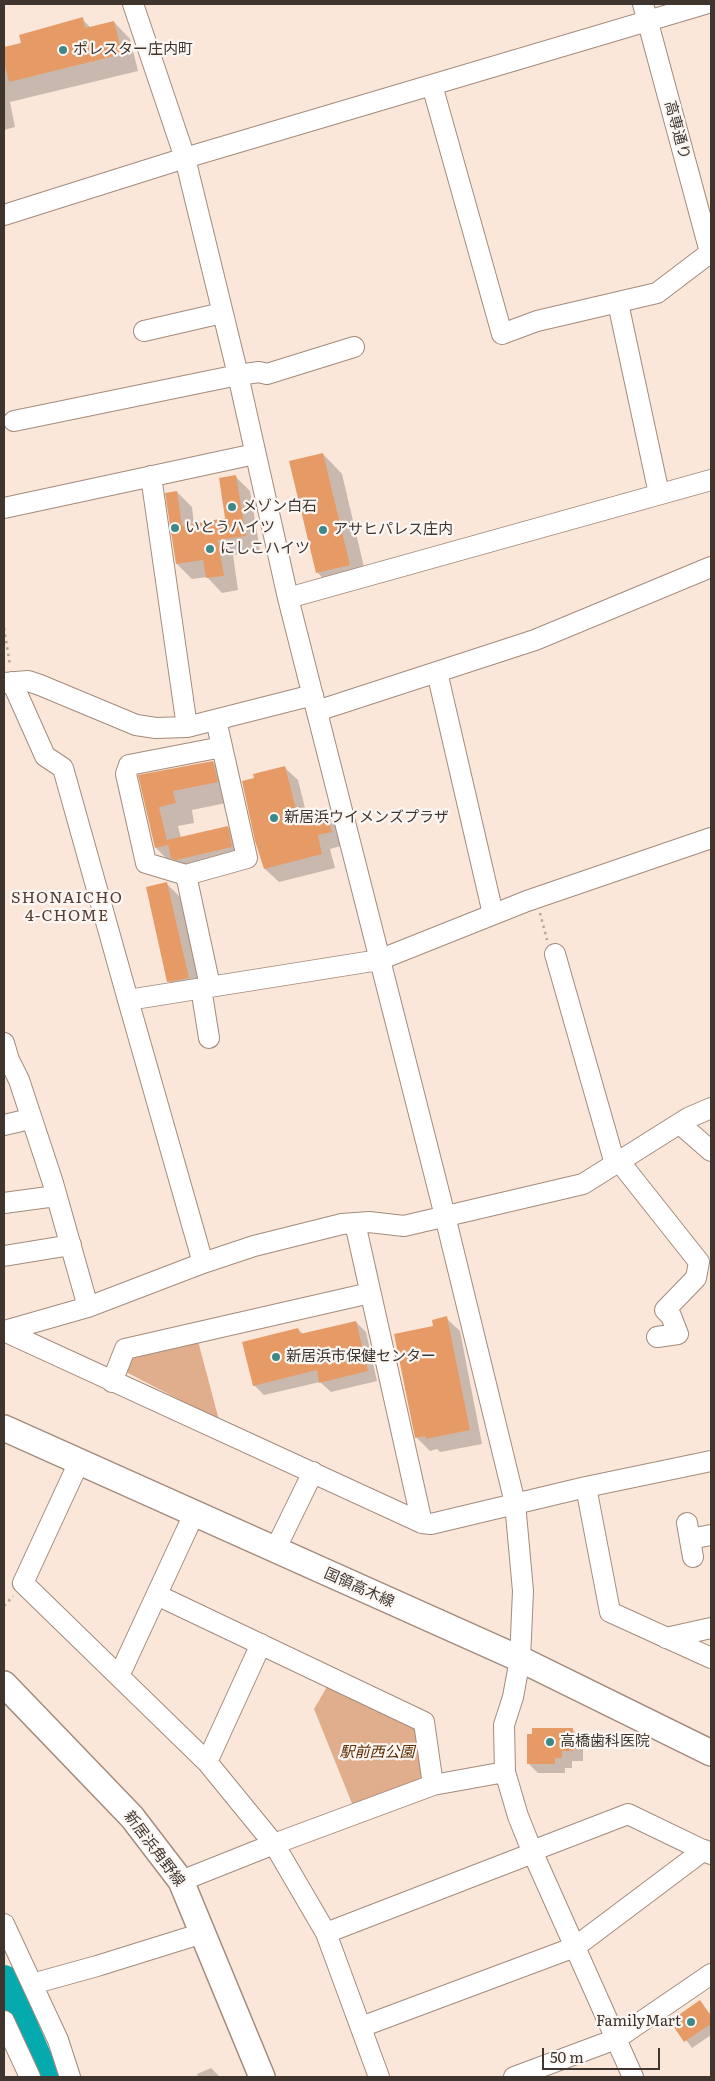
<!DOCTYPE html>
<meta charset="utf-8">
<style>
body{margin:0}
#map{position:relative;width:715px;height:2081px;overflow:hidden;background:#fbe7d9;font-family:Literata,serif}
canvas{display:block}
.frame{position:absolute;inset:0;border:5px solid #3f352e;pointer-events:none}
.scale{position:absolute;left:542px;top:2048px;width:118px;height:22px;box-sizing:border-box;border:2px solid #3f352e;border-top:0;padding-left:6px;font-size:15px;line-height:18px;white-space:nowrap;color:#3f352e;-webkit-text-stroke:4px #fdf7f4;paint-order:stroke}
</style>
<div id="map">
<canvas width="715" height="2081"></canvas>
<div class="frame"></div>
<div class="scale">50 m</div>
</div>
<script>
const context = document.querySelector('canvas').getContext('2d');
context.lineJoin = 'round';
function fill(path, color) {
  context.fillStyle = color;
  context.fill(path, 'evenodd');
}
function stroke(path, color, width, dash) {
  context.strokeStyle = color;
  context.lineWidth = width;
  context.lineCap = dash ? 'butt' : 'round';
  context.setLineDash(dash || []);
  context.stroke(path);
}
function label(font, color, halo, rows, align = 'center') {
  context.font = font + ' Literata,"Noto Sans JP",serif';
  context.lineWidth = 4.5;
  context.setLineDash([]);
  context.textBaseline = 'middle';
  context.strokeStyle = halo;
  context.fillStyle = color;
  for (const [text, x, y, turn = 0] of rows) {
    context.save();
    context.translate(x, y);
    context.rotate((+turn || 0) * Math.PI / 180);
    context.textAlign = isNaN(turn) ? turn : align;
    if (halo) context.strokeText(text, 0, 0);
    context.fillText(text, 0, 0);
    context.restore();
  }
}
fill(new Path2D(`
 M198 1341 219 1420 124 1371 127 1357Z
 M328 1685 413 1723 417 1731 424 1774 420 1782 353 1806 314 1709Z`), '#e0ae8d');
fill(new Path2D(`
 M82 19 91 28 114 22 130 39 138 71 10 102 15 127 4 130V48L22 43Z
 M323 454 342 474 368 584 336 592 317 572Z
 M235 476 250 491 260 550 233 555 238 590 222 593 207 577 192 579 177 564V492L192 507 194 525 227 519Z
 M213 762 232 782 236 801 192 810 194 823 178 826 181 838 227 827 247 847 251 866 175 867 156 848 140 776Z
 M284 767 298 780 308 820 327 816 340 829 344 845 330 849 335 868 279 882 265 869 257 841 256 779Z
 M167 884 186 903 207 997 188 1001 168 981Z
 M446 1318 460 1331 482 1444 440 1452 437 1449 430 1451 416 1437 435 1327Z
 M356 1322 366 1332 377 1381 331 1392 320 1382 264 1395 254 1385 298 1329 303 1334Z
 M573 1730 583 1740V1761H572V1768H565V1773H538L528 1763Z
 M700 2002 711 2015V2035L692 2048 672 2021Z
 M211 2068 220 2077H198L197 2074Z`), '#0003');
stroke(new Path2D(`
 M4 1979 46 2077`), '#04aaad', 28);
fill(new Path2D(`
 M83 17 85 28 114 21 122 54 9 82 4 61V47L21 43 19 35Z
 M323 453 350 565 316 573 289 461Z
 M236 475 246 536 218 540 224 576 206 578 203 560 176 564 165 493 177 491 182 526 225 518 219 478Z
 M213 761 218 782 173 791 176 803 159 807 168 845 155 848 138 775Z
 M285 766 299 821 327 814 332 832 318 835 322 854 264 869 255 841 242 781 254 778 253 774Z
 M228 826 232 847 176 860 171 858 167 840Z
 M167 882 189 978 167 982 146 887Z
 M447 1316 470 1430 426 1439 425 1436 415 1438 394 1334 433 1326 432 1320Z
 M356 1321 368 1371 319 1383 317 1370 253 1386 242 1342 298 1328 300 1334Z
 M532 1728H573V1751H562V1758H555V1764H527V1734H532Z
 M700 2000 711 2016V2024L684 2042 670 2021Z`), '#e69b66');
const minor = new Path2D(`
 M133 4 185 158 238 375 288 598 445 1216 515 1503 523 1591 520 1659 513 1697 504 1725 505 1772 518 1816 532 1851 633 2077
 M643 4 711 256
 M432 85 502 334 537 321 657 293 711 252
 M4 215 185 158 705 4
 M618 303 659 494
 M144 331 222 313
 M14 421 238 375 259 372 267 374 354 347
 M151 476 187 727
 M4 508 255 454
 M288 598 711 480
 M437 672 493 914
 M12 682 45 756 63 768 128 1000 379 960 527 901 711 838
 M4 683 28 681 40 685 136 725 156 728 187 727 313 695
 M317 711 535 640 711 567
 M186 875 146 863 126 774 129 765 222 747
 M555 954 615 1164
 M210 986 186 875 247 858 216 720
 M201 988 209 1038
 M128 1000 203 1263
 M4 1043 9 1060 19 1080 53 1183 88 1307
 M680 1124 711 1151
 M4 1125 30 1119
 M619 1161 699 1262 696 1278 665 1310 671 1316 678 1334 657 1337
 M4 1203 56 1196
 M355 1223 422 1523
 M4 1256 71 1245
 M4 1331 422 1523 431 1524 586 1487 711 1461
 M4 1331 88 1307 203 1263 254 1246 342 1224 369 1222 404 1226 583 1184 688 1118 711 1108
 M112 1382 125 1349 370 1293
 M79 1462 23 1583 207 1762 274 1844 326 1933
 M586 1487 610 1612 711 1658
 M687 1523 693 1557
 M690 1539 711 1535
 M275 1550 313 1472
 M157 1595 424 1722 433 1785
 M666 1638 711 1628
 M119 1676 194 1514
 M207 1762 261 1644
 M532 1851 628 1814 711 1854
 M181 1881 274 1844 433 1785 505 1772
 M4 1924 58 2040 70 2077
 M32 1984 97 1966 203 1933
 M4 2021 30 2077
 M361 2027 575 1947 704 1850
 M379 2077 326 1933 533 1853
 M514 2077 616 2039 711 1974`);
const major = new Path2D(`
 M4 1428 520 1659 711 1753
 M4 1684 132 1817 181 1881 262 2077`);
stroke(minor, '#a38b7c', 22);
stroke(major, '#a38b7c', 28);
stroke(new Path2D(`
 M4 628 10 665
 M540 913 547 940
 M4 1606 13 1596`), '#b6a69b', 2.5, [2.5, 4]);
stroke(minor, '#fff', 20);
stroke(major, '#fff', 25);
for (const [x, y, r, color] of [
 [63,50,5,"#3f8889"],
 [232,507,5,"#3f8889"],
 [175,528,5,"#3f8889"],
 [323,530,5,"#3f8889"],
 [210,549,5,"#3f8889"],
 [274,818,5,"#3f8889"],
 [276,1357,5,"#3f8889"],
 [550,1742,5,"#3f8889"],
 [691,2022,5,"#3f8889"]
]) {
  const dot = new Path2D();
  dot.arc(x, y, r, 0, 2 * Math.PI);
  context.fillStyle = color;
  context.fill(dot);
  stroke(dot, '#fdf7f4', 2);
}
label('15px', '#3f352e', '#fdf7f4', [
 ["ポレスター庄内町",73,50],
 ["メゾン白石",242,507],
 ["いとうハイツ",185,528],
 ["アサヒパレス庄内",333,530],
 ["にしこハイツ",220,549],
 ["新居浜ウイメンズプラザ",284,818],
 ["新居浜市保健センター",286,1357],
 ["高橋歯科医院",560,1742],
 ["FamilyMart",681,2022,"right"]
], 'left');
label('15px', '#3f352e', '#fdf7f4', [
 ["高専通り",677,130,75],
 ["国領高木線",359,1588,24],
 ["新居浜角野線",154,1849,53]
]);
label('italic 15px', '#5c2c01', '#fdf7f4', [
 ["駅前西公園",377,1753]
]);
context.letterSpacing = '1px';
label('16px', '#543f32', '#fdf7f4', [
 ["SHONAICHO",67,898],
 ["4-CHOME",67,916]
]);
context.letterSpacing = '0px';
</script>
